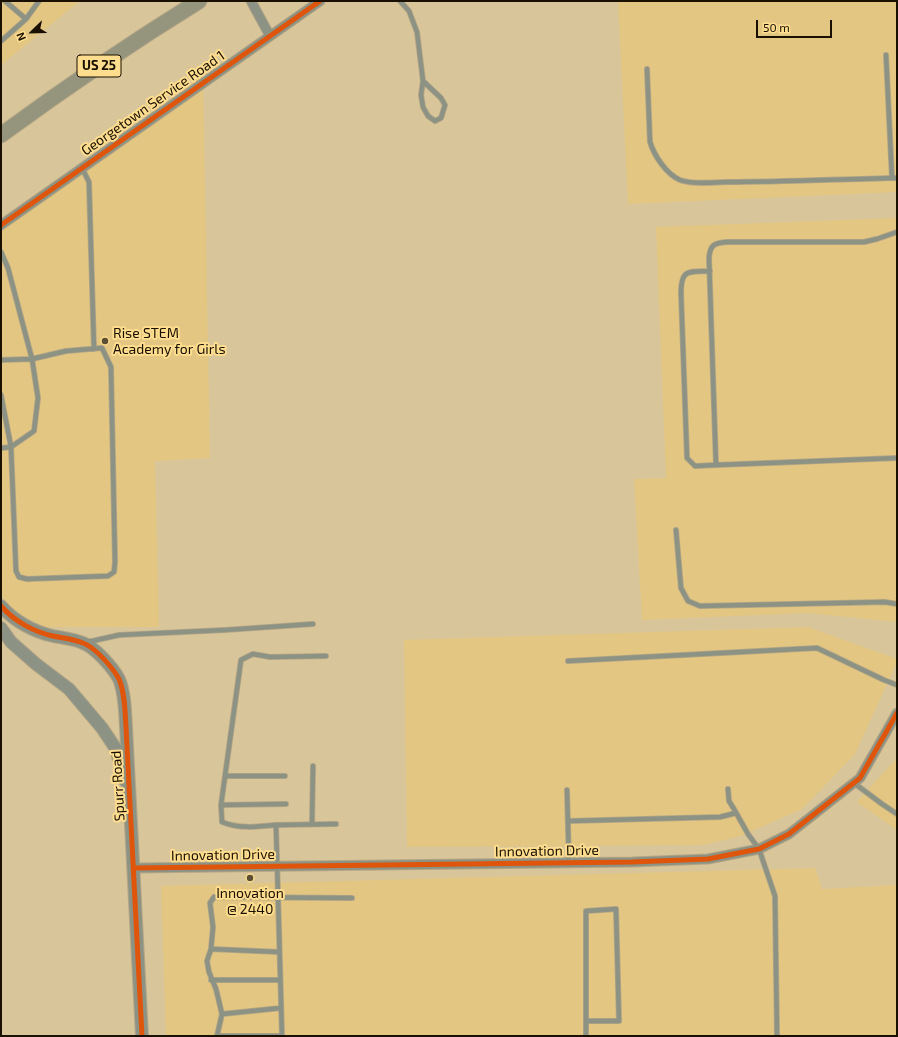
<!DOCTYPE html>
<style>
body{margin:0}
#map{position:relative;width:898px;height:1037px;overflow:hidden;background:#d8c59a;font-family:"Exo 2",sans-serif}
canvas{display:block}
.frame{position:absolute;inset:0;border:2px solid #1a1000;pointer-events:none}
.north{position:absolute;left:12px;top:12px;width:40px;height:40px;-webkit-text-stroke:3px #fedd8e;paint-order:stroke;rotate:247deg;font-size:11px;font-weight:700;line-height:16px;text-align:center;color:#1a1000}
.north::after{content:'';display:block;margin:auto;width:14px;height:18px;background:#1a1000;clip-path:polygon(50% 0,100% 100%,50% 72%,0 100%)}
.scale{position:absolute;left:756px;top:20px;width:76px;height:18px;box-sizing:border-box;border:2px solid #1a1000;border-top:0;padding-left:5px;font-size:12px;line-height:14px;white-space:nowrap;color:#1a1000;-webkit-text-stroke:3px #fedd8e;paint-order:stroke}
</style>
<div id="map">
<canvas width="898" height="1037"></canvas>
<div class="frame"></div>
<div class="north">N</div>
<div class="scale">50 m</div>
</div>
<script>
const context = document.querySelector('canvas').getContext('2d');
context.lineJoin = 'round';
function fill(path, color) {
  context.fillStyle = color;
  context.fill(path, 'evenodd');
}
function stroke(path, color, width, dash) {
  context.strokeStyle = color;
  context.lineWidth = width;
  context.lineCap = dash ? 'butt' : 'round';
  context.setLineDash(dash || []);
  context.stroke(path);
}
function label(font, color, halo, rows, align = 'center') {
  context.font = font + ' "Exo 2",sans-serif';
  context.lineWidth = 4;
  context.setLineDash([]);
  context.textBaseline = 'middle';
  context.strokeStyle = halo;
  context.fillStyle = color;
  for (const [text, x, y, turn = 0] of rows) {
    context.save();
    context.translate(x, y);
    context.rotate((+turn || 0) * Math.PI / 180);
    context.textAlign = isNaN(turn) ? turn : align;
    if (halo) context.strokeText(text, 0, 0);
    context.fillText(text, 0, 0);
    context.restore();
  }
}
fill(new Path2D(`
 M1 1H80L1 65Z
 M618 1H897V192L628 204Z
 M203 75 210 458 155 461 159 627H44L21 615 6 603 1 594V224Z
 M897 218V622L808 613 642 620 634 479 666 478 656 227Z
 M808 627 897 659V662L855 754 802 809 741 836 703 845 407 847 404 640Z
 M897 758V830L857 802Z
 M815 868 822 889 897 885V1036H166L161 886Z`), '#e2c682');
const service = new Path2D(`
 M5 1 26 19
 M400 1 409 11 417 32 423 81 421 95 423 107 428 116 435 121 441 118 445 105 441 98 423 81
 M1 41 26 19 39 1
 M886 55 892 178
 M647 69 650 142C654 155 666 174 680 180 693 185 714 182 728 182 785 182 841 179 897 178
 M82 168 89 182 94 349
 M897 232 877 239 864 242H727C715 243 710 244 709 258L716 465 897 458
 M1 252 8 268 32 359 66 351 102 348 111 367 115 562 114 572 108 576 27 579 19 577 16 571 11 447 1 395
 M710 271C689 272 681 268 681 293L687 458 695 466 716 465
 M1 360 32 359 38 398 34 431 11 447 1 448
 M676 530 681 588 688 601 700 606 885 602 897 604
 M88 642 119 635 225 630 313 624
 M568 661 817 648 884 680 897 685
 M225 776H285
 M854 783 882 804 897 814
 M728 789 729 801 734 809 748 834 759 849 775 896 777 1036
 M567 790 569 863
 M221 805 286 804
 M569 821 720 817 736 813
 M312 824 313 766
 M276 825 336 824
 M211 949 279 952
 M211 980H280
 M222 1014 281 1008
 M586 1021H619L616 909 586 911V1036
 M217 1036 222 1014 216 989 209 972 207 961 211 949 213 927 210 903 214 897 352 898
 M217 1036H282
 M282 1036 276 825C257 827 239 829 222 822L221 805 241 660 253 654 270 657 326 656`);
const minor = new Path2D(`
 M251 1 270 36
 M1 225 320 1
 M134 868 632 862 708 859 759 849 789 834 860 778 897 713`);
const tertiary = new Path2D(`
 M1 606C14 621 34 632 53 636 63 638 74 639 83 643 95 647 113 668 119 679 125 693 125 712 126 727L142 1036
 M1 628 11 642 36 664 69 689 102 728 116 749 125 781`);
const primary = new Path2D(`
 M1 135C65 88 131 43 199 1`);
stroke(service, '#b5a686', 6);
stroke(minor, '#b5a686', 11);
stroke(tertiary, '#b5a686', 14);
stroke(primary, '#b5a686', 17);
stroke(service, '#8c9384', 4.5);
stroke(minor, '#8c9384', 9);
stroke(tertiary, '#8c9384', 12);
stroke(primary, '#95957e', 15);
stroke(new Path2D(`
 M1 225 320 1
 M1 606C14 621 34 632 53 636 63 638 74 639 83 643 95 647 113 668 119 679 125 693 125 712 126 727L142 1036
 M134 868 632 862 708 859 759 849 789 834 860 778 897 713`), '#de550b', 5);
for (const [x, y, r, color] of [
 [105,341,4,"#5c4f36"],
 [250,878,4,"#5c4f36"]
]) {
  const dot = new Path2D();
  dot.arc(x, y, r, 0, 2 * Math.PI);
  context.fillStyle = color;
  context.fill(dot);
  stroke(dot, '#fedd8e', 1.5);
}
for (const [x, y, w] of [
 [99,66,44]
]) {
  const box = new Path2D();
  box.roundRect(x - w / 2, y - 11, w, 22, 3);
  context.fillStyle = '#fedd8e';
  context.fill(box);
  stroke(box, '#1a1000', 1);
}
label('bold 13px', '#1a1000', null, [
 ["US 25",99,66]
]);
label('14px', '#1a1000', '#fedd8e', [
 ["Georgetown Service Road 1",153,103,-35],
 ["Spurr Road",118,786,-93],
 ["Innovation Drive",547,851,-1],
 ["Innovation Drive",223,855,-1]
]);
label('14px', '#1a1000', '#fedd8e', [
 ["Rise STEM",113,333],
 ["Academy for Girls",113,349],
 ["Innovation",250,893,"center"],
 ["@ 2440",250,909,"center"]
], 'left');
</script>
